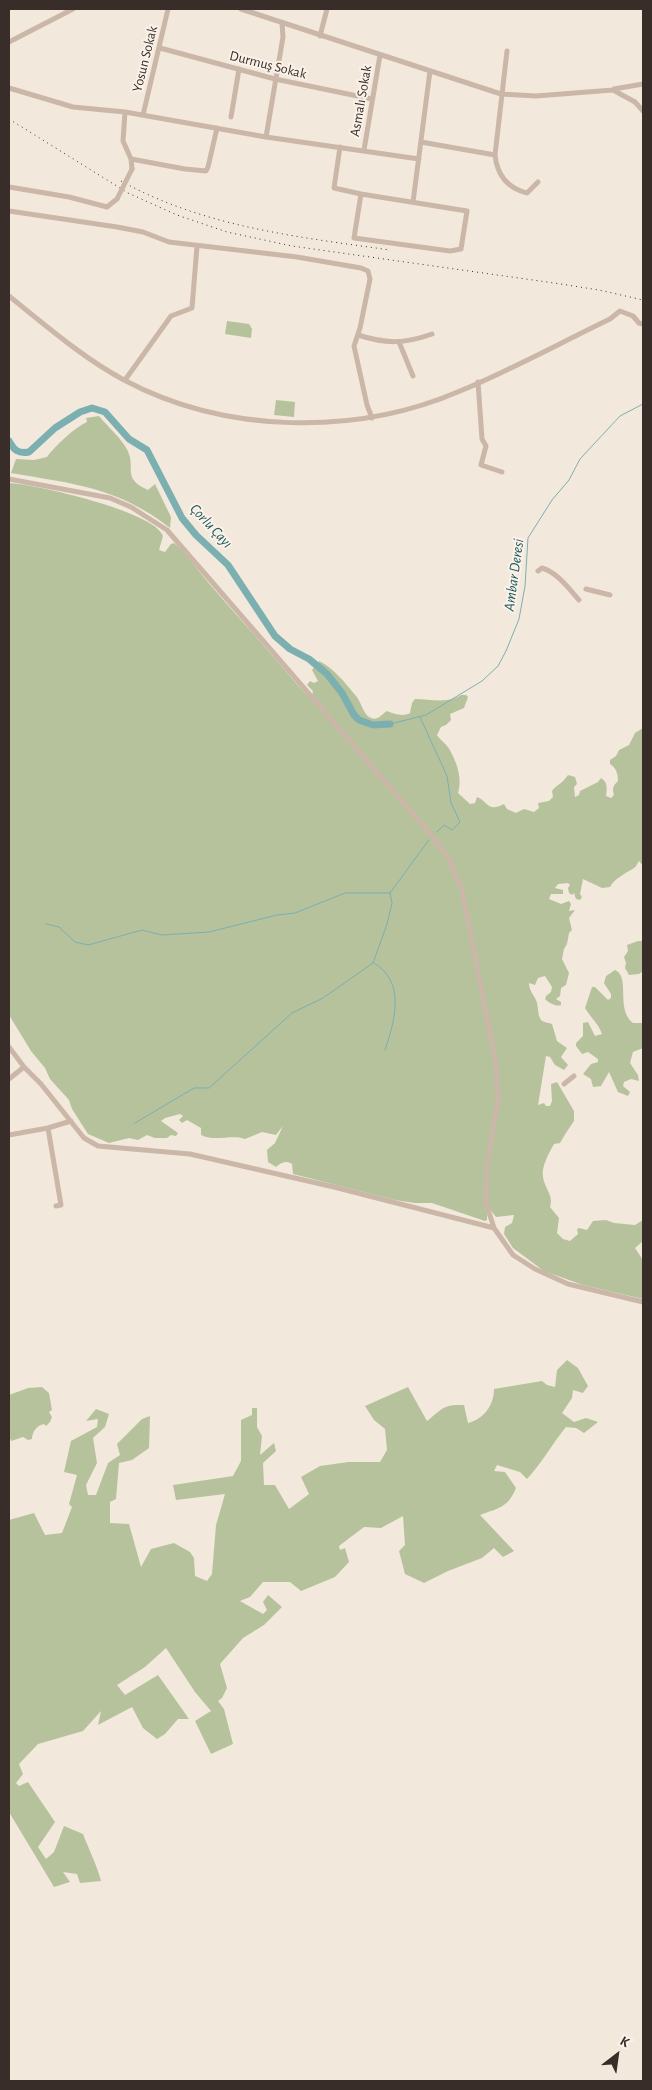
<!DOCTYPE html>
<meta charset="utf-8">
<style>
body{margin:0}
#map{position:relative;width:652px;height:2090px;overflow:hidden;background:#f3e8dc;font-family:"Alegreya Sans",sans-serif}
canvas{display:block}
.frame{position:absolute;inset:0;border:10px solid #382d28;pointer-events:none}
.north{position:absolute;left:592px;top:2030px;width:50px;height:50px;-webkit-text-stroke:4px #faf2e9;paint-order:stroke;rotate:30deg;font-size:14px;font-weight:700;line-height:20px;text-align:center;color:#382d28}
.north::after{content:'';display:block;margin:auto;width:18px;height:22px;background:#382d28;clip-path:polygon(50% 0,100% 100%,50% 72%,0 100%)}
</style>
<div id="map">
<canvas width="652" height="2090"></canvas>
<div class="frame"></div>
<div class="north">K</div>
</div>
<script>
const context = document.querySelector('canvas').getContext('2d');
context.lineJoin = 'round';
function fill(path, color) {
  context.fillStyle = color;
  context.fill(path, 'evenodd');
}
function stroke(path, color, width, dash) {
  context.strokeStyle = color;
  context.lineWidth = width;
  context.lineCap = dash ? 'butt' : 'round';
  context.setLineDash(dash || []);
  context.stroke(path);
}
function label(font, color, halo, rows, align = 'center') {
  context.font = font + ' "Alegreya Sans",sans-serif';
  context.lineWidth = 4;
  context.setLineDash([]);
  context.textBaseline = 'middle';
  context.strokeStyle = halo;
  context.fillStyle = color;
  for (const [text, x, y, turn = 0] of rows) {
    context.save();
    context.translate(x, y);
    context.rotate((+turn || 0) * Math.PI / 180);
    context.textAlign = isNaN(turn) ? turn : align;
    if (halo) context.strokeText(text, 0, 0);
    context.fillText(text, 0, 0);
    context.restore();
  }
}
fill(new Path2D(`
 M227 321 249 324 252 329 251 338 225 334Z
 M276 400 295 402 294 417 274 415Z
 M99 416C107 426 118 435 125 446 139 467 119 477 148 490L155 484 171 517 170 528C118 487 74 484 11 473L16 459 34 460 47 457C55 446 74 428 87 422L86 418Z
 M9 483C35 484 156 512 163 536L159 550 165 552 171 544 174 543C187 554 196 568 207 581 227 605 249 628 270 653 283 667 294 682 308 696L312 695 313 691 307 685 310 681 314 683 318 681 312 670 319 661C335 669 345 683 356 696 361 701 363 715 371 718 378 721 382 714 387 711 394 714 403 717 410 713L412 703 415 699C430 699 448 704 461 695H466L468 697 464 708 450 714 451 720 446 725 441 727 437 735C440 740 444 742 448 747 456 760 463 778 458 793L470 804 475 803 477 797C488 801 487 813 504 804L507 809 516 813 524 809 534 812 539 808 538 803 549 801 553 797 552 791C556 785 562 784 568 775L575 777 577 784 574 787 575 797 579 795 580 791 598 782 601 778C608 782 607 789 606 796L611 798 614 795C612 788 613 786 618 781 618 773 616 768 610 764V760L616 756 619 750 629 745 635 733 643 728V866L639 861C637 864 636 867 634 868 626 873 614 879 610 887L602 888 583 879 580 894 582 897 580 900 576 899 574 893 572 895 569 893 568 888 570 885 568 883 558 884 555 888 563 890V894H551L549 899 561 904 569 901 571 904 569 911 575 910 569 918 572 930 569 933 567 944 564 949 562 959 569 973 566 985 561 988 560 996 556 999 561 1002V1005C556 1007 549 1003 545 999L546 996 551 992 552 987 545 976 538 978 535 985 529 983C529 990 533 994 536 1000 539 1007 537 1014 541 1020 544 1023 548 1022 552 1024L557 1041 567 1048 561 1057 568 1065 564 1070 555 1065 550 1057 546 1056 538 1105 544 1103 546 1106H550L552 1101 551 1084 557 1082 574 1111V1121C569 1128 564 1136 560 1143L554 1144C549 1153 541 1167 543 1177 545 1189 554 1196 550 1207L559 1218 557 1233 563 1239 570 1241 578 1234 577 1229 579 1228 587 1230 593 1221 606 1220 614 1223 635 1225 643 1220 642 1242 635 1248 643 1260V1299L583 1285 544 1271 513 1248 504 1234 505 1227 512 1223 514 1215 496 1217 489 1208 487 1211V1220L485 1221 432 1203H415L395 1200 293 1174 292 1164C285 1160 281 1163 276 1167L268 1162 267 1150 275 1143 283 1126 276 1135 262 1132 245 1139C231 1134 215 1142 201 1135V1128L187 1120 182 1123 179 1120 183 1116 180 1114 165 1118 161 1121 178 1133 176 1136 171 1135 167 1138H155L147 1135 138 1140 129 1138 109 1143 88 1134 72 1109 69 1100 50 1079 45 1068 31 1051 9 1015Z
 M638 941H642L643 944V971L639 974 629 975 625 968 626 963 624 957 628 951 627 945Z
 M615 970C631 977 615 1009 633 1023H643V1048L633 1052 630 1063 638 1075 639 1081 631 1079 624 1082 623 1086 630 1092 628 1096 618 1092 609 1072 601 1086 593 1087 591 1079 583 1074 591 1064 598 1062V1059L588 1052 582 1054 576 1046V1043L583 1036V1023L588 1022 595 1036 602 1034C599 1024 590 1017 585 1008L592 987H595L608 1000 611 998V994L604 983 606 976Z
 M567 1360 578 1368 588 1386 583 1393 573 1390 572 1398 562 1413 574 1422 586 1418 598 1422 584 1433 576 1428 566 1427C552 1444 542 1463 527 1479L520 1472 497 1465 494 1471 505 1472 516 1488C508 1508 498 1508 480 1515L514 1551 503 1557 494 1548 482 1558 448 1571 424 1583 405 1574 399 1551 405 1545 403 1516 381 1528 364 1527 339 1546 340 1550 345 1548 349 1562 335 1577 301 1591 290 1582H263L250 1597 240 1601 263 1614 267 1610 263 1602 268 1595 282 1607 264 1625 243 1638 220 1664 227 1688 222 1698 218 1701 224 1709 233 1744 211 1754 195 1721 211 1711 195 1692 166 1648 145 1667 117 1685 125 1695 158 1675 189 1719H178L165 1734 157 1739 143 1728 132 1707 98 1725 101 1711 83 1731 38 1744 19 1764 23 1774 16 1783 19 1786 28 1782 55 1822 38 1847 46 1859 54 1852 64 1826 83 1834C89 1850 97 1865 101 1881L80 1883 77 1874 63 1872 70 1882 54 1887 9 1812V1520L34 1513 45 1535 62 1533 72 1507 69 1504 77 1475 64 1472 71 1441 97 1427 98 1419 86 1421 96 1409 109 1414 105 1427 93 1438 97 1463 86 1485 88 1495H96L108 1463 120 1455 117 1444 142 1419 150 1416 149 1448 132 1460 119 1463 116 1499 110 1502V1523L129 1524 141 1567 151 1549 174 1543 190 1552 194 1558 195 1576 207 1581 212 1574 216 1525 225 1494 176 1500 173 1485 233 1476 241 1461V1420L252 1415V1408H257V1427L262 1436 260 1455 274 1443 276 1451 263 1463 264 1485H275L289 1509 309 1494 301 1477 320 1466 348 1462H380L387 1450 385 1429 374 1420 365 1406 408 1387 427 1421C442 1409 443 1404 464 1405L468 1423C484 1419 494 1405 494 1389L542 1381 547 1385 555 1387 557 1370Z
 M42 1387 49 1393 52 1410 49 1412 52 1417 50 1422 46 1426 44 1424C37 1425 32 1432 32 1439L28 1440 23 1437 11 1441 9 1435V1395L28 1388Z`), '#b6c29c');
stroke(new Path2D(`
 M9 9H12
 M420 717 447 776 451 803 460 822 452 830 444 825 437 832
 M390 724 426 715 482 681 498 666 506 651 519 619 525 586 528 538 552 500 569 480 580 459 620 416 643 404
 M46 924 59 927 75 942 88 945 142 930 162 935 209 932 277 915 295 913 345 893H390L429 840
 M374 963C406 982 395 1020 385 1050
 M135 1123 194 1088H209L292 1013 323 998 373 963 387 924 392 903 390 893`), '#7bafb0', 1);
stroke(new Path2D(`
 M9 441C14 450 18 454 29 452L55 428 80 412 92 408 105 412 129 439 147 450 182 518 196 535 228 565 275 636 290 649 309 659 327 674 342 693 354 715 359 720 373 725 390 724`), '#7bafb0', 7);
stroke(new Path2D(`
 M241 9 501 94 536 96 613 90 635 102 643 111
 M320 36 327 9
 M9 42 73 9
 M160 48 275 79 372 99
 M507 51 495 155C497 174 507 188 527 193L538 182
 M9 88 73 107 125 112 266 137 419 159
 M614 89 643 84
 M125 112 123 141 131 159 132 169
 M143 115 168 9
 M231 117 239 69
 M266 137 283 37 282 23
 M421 142 495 155
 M340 147 334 188 361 194 354 238 450 251 461 249 467 211 361 194
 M364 150 380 55
 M131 159 185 169 206 171 208 167 217 128
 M9 187 69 197 107 207 117 199
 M413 202 430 71
 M9 211 117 227 143 232 169 242 297 257 361 268 368 271 370 279 360 328 354 346 367 405 372 418
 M9 296C45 325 83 358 124 380 225 434 356 436 460 391 511 370 560 343 610 319L620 311 633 316 639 323 643 324
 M358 335C386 344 404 344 432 334
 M399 342 413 376
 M125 380 171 316 192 308 197 246
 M478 382 482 439 486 446 481 465 502 472
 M9 479 110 498 131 507 167 530 427 830 448 857 462 890 496 1064 498 1099 487 1166 486 1203 494 1228 513 1255 535 1269 568 1284 643 1302
 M538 571 542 568C557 572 570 590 579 600
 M586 589 610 595
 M9 1047 24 1067 41 1084 84 1138 98 1146 190 1154 334 1187 494 1228
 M9 1079 24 1067
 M564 1084 574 1076
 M48 1128 61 1205 56 1206
 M9 1135 48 1128 71 1121`), '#cbb7a8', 5);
stroke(new Path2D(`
 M9 119 128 193 177 215 227 232 292 246 554 283 599 290 643 300
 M121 181C204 227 298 237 390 250`), '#382d28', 1, [1, 4]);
stroke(new Path2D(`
 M117 199 132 169`), '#cbb7a8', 5);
label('14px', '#382d28', '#faf2e9', [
 ["Yosun Sokak",145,59,-76],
 ["Durmuş Sokak",268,65,14],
 ["Asmalı Sokak",361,101,-80]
]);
label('italic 15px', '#1d575a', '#faf2e9', [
 ["Çorlu Çayı",211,526,47],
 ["Ambar Deresi",514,575,-82]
]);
</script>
